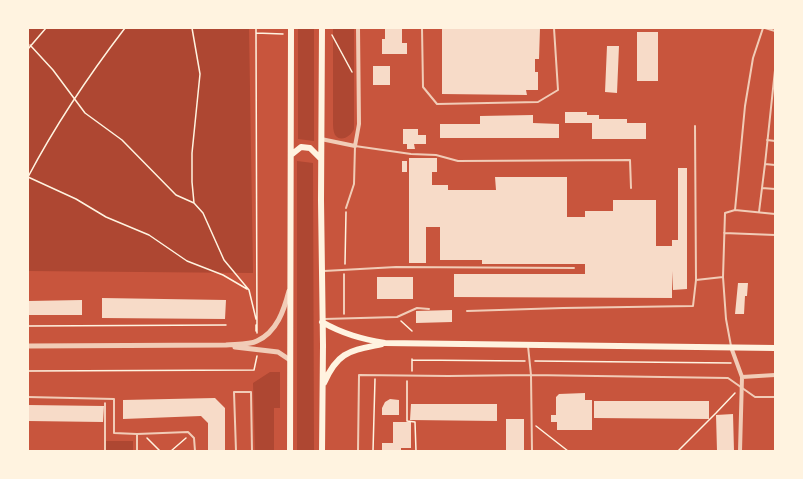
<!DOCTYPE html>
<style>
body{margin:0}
#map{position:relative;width:803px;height:479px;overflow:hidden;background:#c8553d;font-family:"Sofia Sans Condensed",sans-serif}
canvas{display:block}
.frame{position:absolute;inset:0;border:29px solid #fff3e0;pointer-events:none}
</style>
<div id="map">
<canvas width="803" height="479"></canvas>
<div class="frame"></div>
</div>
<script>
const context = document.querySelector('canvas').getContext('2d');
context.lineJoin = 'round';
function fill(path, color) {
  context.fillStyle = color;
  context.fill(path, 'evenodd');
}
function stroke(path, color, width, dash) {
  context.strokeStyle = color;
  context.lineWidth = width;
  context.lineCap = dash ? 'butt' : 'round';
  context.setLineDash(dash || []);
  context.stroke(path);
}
fill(new Path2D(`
 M28 28H249L253 273 28 271Z
 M298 28H314V141L298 139Z
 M333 28H354V129C351 136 341 143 335 135 333 131 333 126 333 121Z
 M297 161 313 163 314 451H297Z
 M270 372H280V408H274V451H255L253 383Z
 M106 441H133V451H106Z`), '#ae4732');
fill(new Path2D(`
 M385 28H402V43H407V54H382V39H385Z
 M442 28H540L539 59H535V72H538V90H526L527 95 442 94Z
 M637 32H658V81H637Z
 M607 46H619L617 93 605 92Z
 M373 66H390V85H373Z
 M565 112H587V115H599V119H627V123H646V139H592V123H565Z
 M533 115V123L559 124V138H440V124H480V116Z
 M403 129H418V135H426V144H414L415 149H407V144H403Z
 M409 158H437V172H432V185H448V190H496L495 177H567V217H585V211H613V200H656V246H672V240H678V168H687V289L673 290 672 271V298L454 297V274H585V264H482V260H440V227H426V263H409Z
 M402 161H407V172H402Z
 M377 277H413V299H377Z
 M738 283H748L747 296H745L744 314H735Z
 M102 298 226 300 225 319 102 318Z
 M82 300V315H28V301Z
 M452 310V322L416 323V311Z
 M585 393V400H592V430H557V422H551V415H556V397L559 394Z
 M215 398 225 408V451H208V423L201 416 123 419V400Z
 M390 399 399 400V415H382V408L385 402Z
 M594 401H709V419L594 418Z
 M411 404H497V421L410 420Z
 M28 405 104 406 103 422 28 421Z
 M733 414 734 451H717L716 415Z
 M506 419H524V451H506Z
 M393 422H411V448H401V451H382V443H393Z`), '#f7dbc8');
stroke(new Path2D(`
 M192 28 200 74 192 153V182L194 203
 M256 28V33L283 34
 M256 33 257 333
 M332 35 352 72
 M30 45 53 70 85 113 122 140 176 195 194 203 203 213 224 260 249 290 256 319
 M28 49 46 28
 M28 177 76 199 106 217 149 235 187 261 223 275 247 289
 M28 177C56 124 89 75 125 28
 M345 264 346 212
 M344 314V274
 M401 321 412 331
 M28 326 226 325
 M256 331V325
 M412 359V371
 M412 360 525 361
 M535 361 731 363
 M28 371 254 370 257 356
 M407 381V421L415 422 416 451
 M536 426 568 451
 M147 438 160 451
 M105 451V403
 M171 451 186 438
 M373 451 375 379
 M678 451 716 413 735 393`), '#fff3e0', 1.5);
stroke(new Path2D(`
 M422 28 423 87 437 104 538 102 558 90 554 28
 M765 28 775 31
 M695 126 696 280
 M767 140 775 141
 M765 164 775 70
 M762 188 775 189
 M346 208 354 184 355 146 411 154 436 155 458 161 630 160 631 188
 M735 210 775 214
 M759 212 765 164 775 165
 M724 233 775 235
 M324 271 396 267 574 268
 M467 311 563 308 693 306 696 280 723 277
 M324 319 397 317 417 308 429 309
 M528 346 531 375 532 451
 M731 346 726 319 723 277 725 213 735 210 745 106 753 58 763 28
 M28 397 114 399V433L137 434 188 432 194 438 195 451
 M137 451V434
 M236 451 234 392H251L252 451
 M358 451 359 375 448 376 531 375 728 378 755 397H775`), '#f1ccb7', 2);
stroke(new Path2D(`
 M321 139 355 146 359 124 358 28
 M731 347 742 377 740 451
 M742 377 775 375`), '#f1ccb7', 4);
stroke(new Path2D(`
 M28 346 226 345C235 344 249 345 257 341 277 332 284 310 289 291
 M235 347 278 352 290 360`), '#f1ccb7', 5);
stroke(new Path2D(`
 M291 155 301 147 310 148 321 159
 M322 322C343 334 362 339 385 343L775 348
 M324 383C338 351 350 351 382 344
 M290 451 291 28
 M322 451 323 345 321 200 322 28`), '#fff3e0', 6);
</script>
